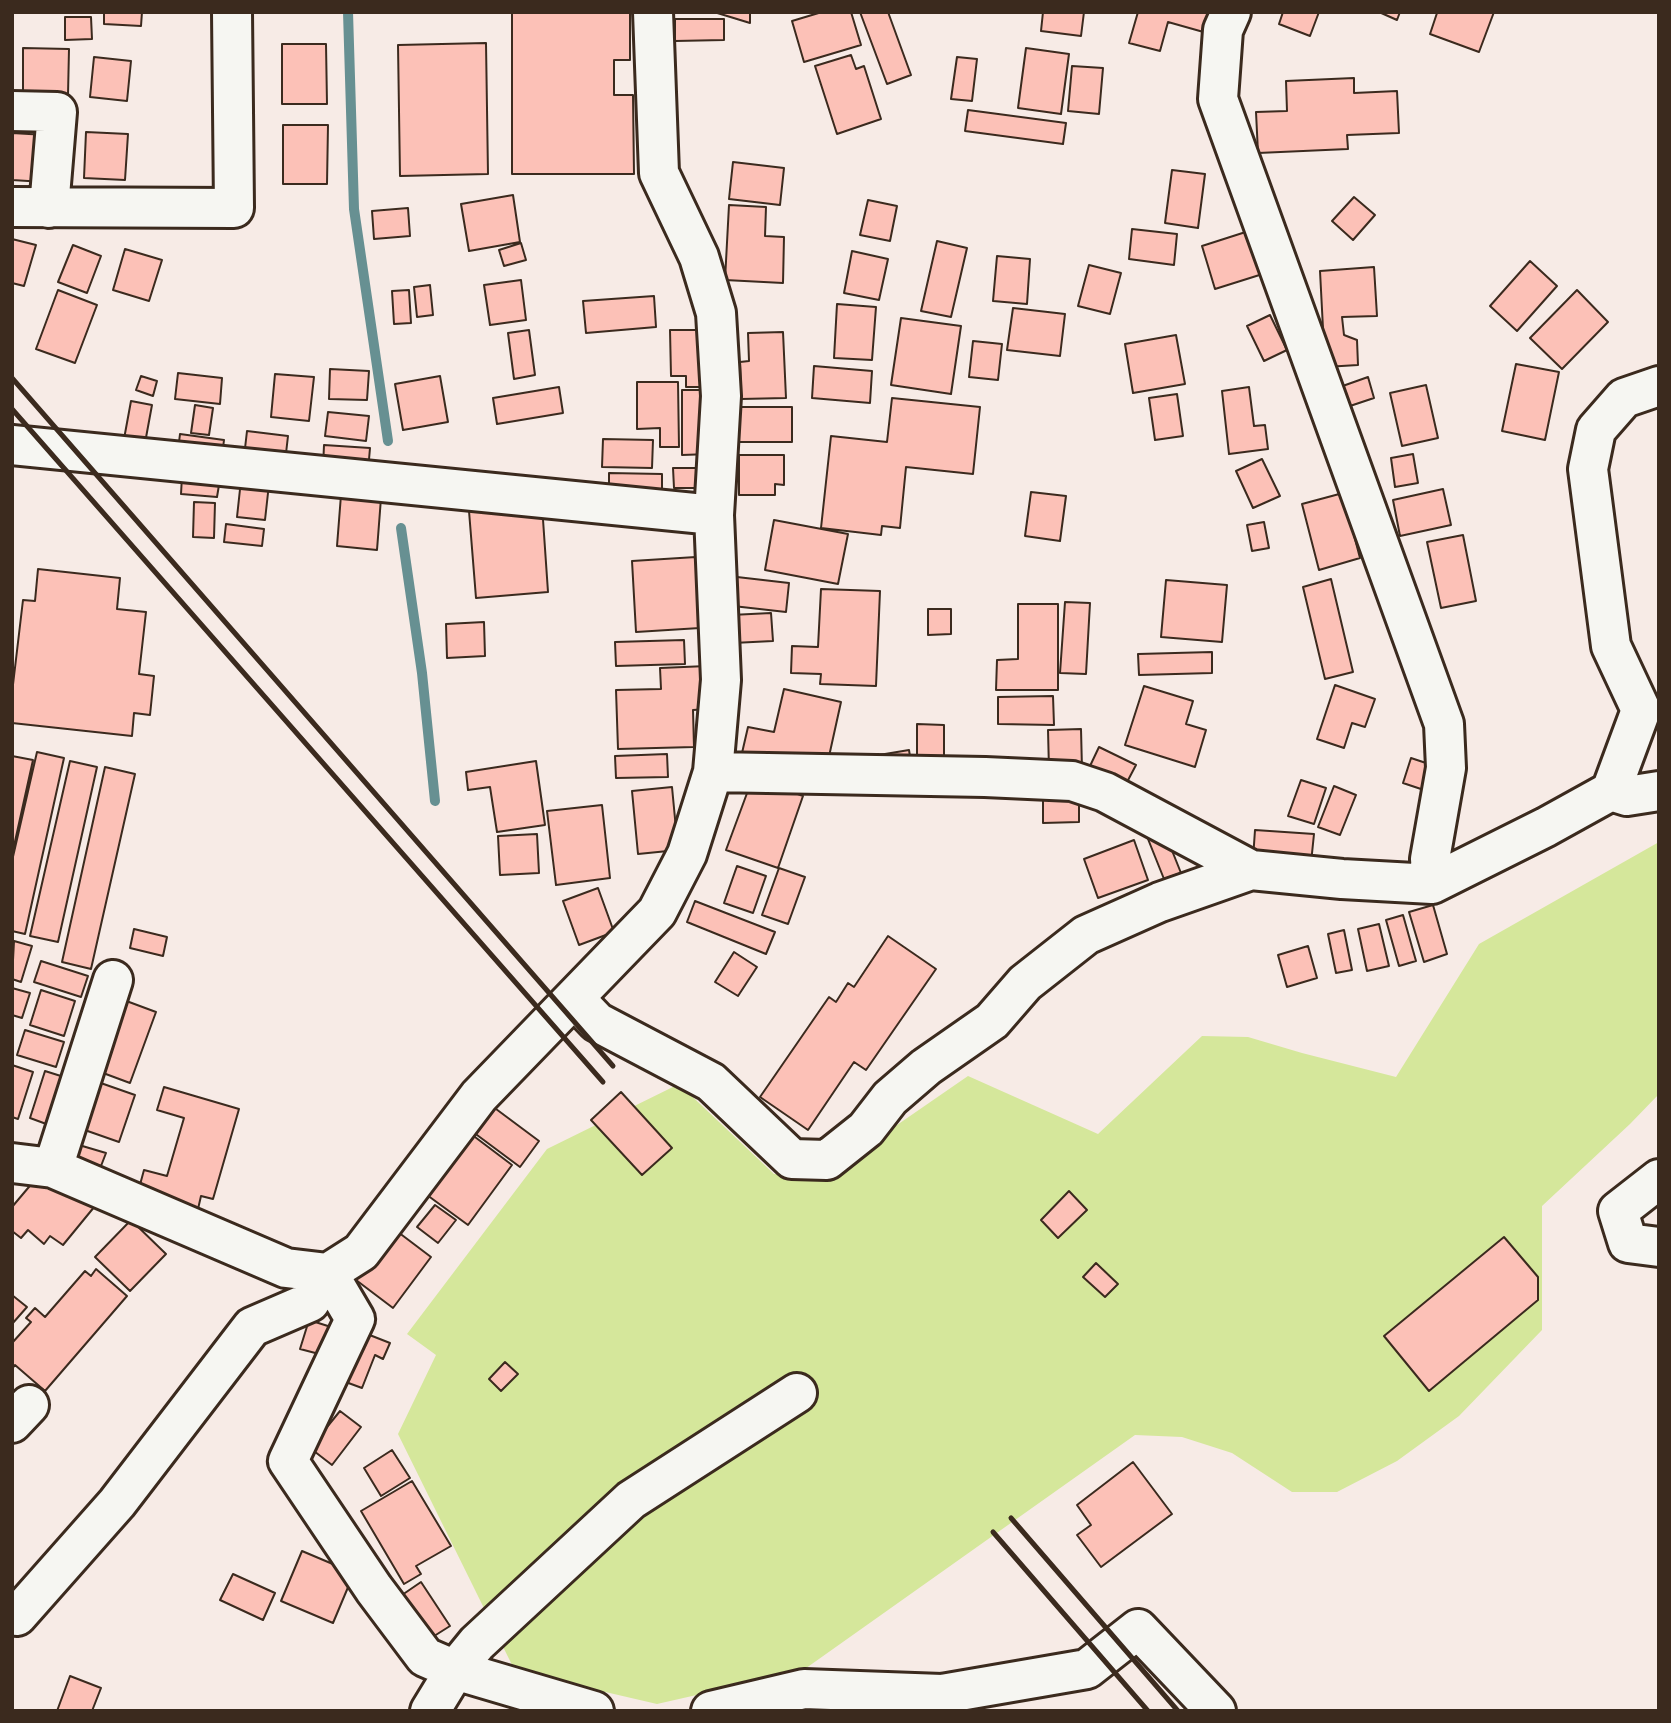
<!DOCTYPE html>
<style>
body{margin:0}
#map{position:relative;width:1671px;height:1723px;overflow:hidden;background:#f7ebe6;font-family:Itim,sans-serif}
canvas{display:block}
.frame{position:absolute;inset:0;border:14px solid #3b2a1e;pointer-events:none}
</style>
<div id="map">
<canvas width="1671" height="1723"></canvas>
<div class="frame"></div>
</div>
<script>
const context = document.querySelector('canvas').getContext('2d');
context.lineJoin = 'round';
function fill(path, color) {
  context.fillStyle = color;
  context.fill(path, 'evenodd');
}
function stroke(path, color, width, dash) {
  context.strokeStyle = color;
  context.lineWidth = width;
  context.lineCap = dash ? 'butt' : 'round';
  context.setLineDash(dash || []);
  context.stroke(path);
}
fill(new Path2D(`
 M1659 842V1094L1630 1124 1542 1206V1330L1459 1416 1397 1461 1337 1492H1292L1232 1453 1182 1437 1135 1435 802 1671 657 1704 515 1671 398 1434 436 1355 407 1334 547 1149 679 1084 774 1174H826L968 1076 1098 1134 1202 1036 1248 1037 1302 1053 1396 1077 1479 944Z`), '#d5e79b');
stroke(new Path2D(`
 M348 12 354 209 388 441
 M401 528 422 673 435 801`), '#679092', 10);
const building = new Path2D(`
 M104 12H142L141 26 104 24Z
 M512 12H630V60H614V95H633L634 174H512Z
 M714 12H750V23Z
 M822 12H851L861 45 804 62 792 21Z
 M860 12H888L911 75 887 84Z
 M1043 12H1084L1081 36 1041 31Z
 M1138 12H1213L1207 33 1168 22 1160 51 1129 43Z
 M1283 12H1319L1310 36 1279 24Z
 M1379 12H1400L1397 20Z
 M1435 12H1494L1479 52 1430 34 1437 13Z
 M65 17H91L92 39 65 40Z
 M675 19H724V40L675 41Z
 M486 43 488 174 400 176 398 45Z
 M282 44H326L327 104H282Z
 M23 48 69 49 68 95H23Z
 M1026 48 1069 54 1061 114 1018 108Z
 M851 55 856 69 864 66 881 119 837 134 815 66Z
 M94 57 131 61 127 101 90 97Z
 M957 57 977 59 972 101 951 99Z
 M1072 66 1103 68 1099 114 1068 111Z
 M1354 78V93L1397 91 1399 133 1347 135 1348 149 1258 153 1256 112 1287 111 1286 81Z
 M968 110 1066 123 1063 144 965 131Z
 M283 125H328L327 184H283Z
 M86 132 128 134 125 180 84 178Z
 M12 133 46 135 44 182 12 180Z
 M733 162 784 168 780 205 729 199Z
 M1172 170 1205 174 1198 228 1165 223Z
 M513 195 520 242 469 251 461 204Z
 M1354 197 1375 215 1353 240 1332 221Z
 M868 200 897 206 890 241 860 235Z
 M729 205 766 207 765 236 784 237 783 283 725 280Z
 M408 208 410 236 374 239 372 211Z
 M1132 229 1177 234 1174 265 1129 259Z
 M1255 229 1269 272 1215 289 1202 246Z
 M12 239 36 245 24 286 12 283Z
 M937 241 967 248 951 317 921 311Z
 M521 243 526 260 504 266 499 250Z
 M73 245 101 256 87 293 58 282Z
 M125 249 162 260 149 301 113 290Z
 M852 251 888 259 879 300 844 293Z
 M997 256 1030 259 1027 304 993 301Z
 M1530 261 1557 286 1517 331 1490 306Z
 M1089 265 1121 273 1110 314 1078 306Z
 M1374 267 1377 316 1342 317 1344 335 1357 340 1358 365 1325 367 1320 271Z
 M521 280 526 320 490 325 484 285Z
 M430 285 433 315 417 317 414 287Z
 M58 290 97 305 75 363 36 349Z
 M409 290 411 323 394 324 392 291Z
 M1577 290 1608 322 1562 369 1530 338Z
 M654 296 656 327 586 333 583 301Z
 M837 304 876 307 872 360 834 358Z
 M1013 308 1065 314 1060 356 1007 350Z
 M1270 315 1287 350 1264 361 1247 326Z
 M901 318 961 326 951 394 891 385Z
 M529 330 535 375 514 379 508 333Z
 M670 330H709V387H686V376H671Z
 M783 332 786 398 741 399 740 362 749 361 748 333Z
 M1176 335 1185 384 1133 393 1125 344Z
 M973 341 1002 344 998 380 969 377Z
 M1516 364 1559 372 1545 440 1502 431Z
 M814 366 872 371 870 403 812 398Z
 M330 369 369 371 367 400 329 399Z
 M178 373 222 378 220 404 175 399Z
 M275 374 314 377 309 421 271 417Z
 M141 376 157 381 153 396 136 390Z
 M440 376 448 422 403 430 395 384Z
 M1368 377 1374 398 1344 408 1337 388Z
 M637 382H678L679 447H660V428L637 429Z
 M1426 385 1438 438 1402 446 1390 393Z
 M559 387 563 413 497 424 493 398Z
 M1249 387 1254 426 1265 425 1268 449 1229 454 1222 391Z
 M682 390H709L710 454 682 455Z
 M1177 394 1183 436 1155 440 1149 398Z
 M892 398 980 407 973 474 906 467 900 528 882 526 881 535 821 528 831 436 887 442Z
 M131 401 152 405 145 443 124 439Z
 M195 405 213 408 209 435 191 433Z
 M735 407H792V442H734Z
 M328 412 369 416 366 441 325 436Z
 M247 431 288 436 285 462 244 457Z
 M180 434 224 440 222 456 178 450Z
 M603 439 653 440 652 468 602 467Z
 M324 445 370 448 368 471 323 468Z
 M1413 454 1418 483 1395 487 1391 458Z
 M739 455H784V485L775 484V495H739Z
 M1262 459 1280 496 1253 508 1236 471Z
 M673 468H705V488H674Z
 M609 473 662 474V490L609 489Z
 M182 476 220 479 217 497 181 494Z
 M241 480 269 484 265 520 237 517Z
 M1443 489 1451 525 1400 536 1393 500Z
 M1031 492 1066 496 1060 541 1025 536Z
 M1343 493 1360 558 1319 570 1302 504Z
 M341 495 381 498 377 550 337 546Z
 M194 502 215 503 214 538 193 537Z
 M542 505 548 592 476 598 469 511Z
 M774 520 848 534 838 584 765 570Z
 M1264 522 1269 548 1252 551 1247 525Z
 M226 524 264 529 262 546 224 542Z
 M1463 535 1476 601 1441 608 1427 542Z
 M696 557 700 628 636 632 632 561Z
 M38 569 120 578 117 609 146 612 139 674 154 676 150 715 134 713 132 736 12 723V693L23 600 35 601Z
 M737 577 789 583 786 612 733 606Z
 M1331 579 1353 672 1325 679 1303 587Z
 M1166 580 1227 585 1222 642 1161 637Z
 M821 589 880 591 876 686 820 684 821 674 791 673 792 646 818 647Z
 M1065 602 1090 603 1086 674 1060 673Z
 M1018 604H1058V690H996L997 660 1018 659Z
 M928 609H951V634L928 635Z
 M771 613 773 641 733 643 731 615Z
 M484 622 485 656 447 658 446 624Z
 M684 640 685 664 616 666 615 642Z
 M1212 652V673L1139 675 1138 654Z
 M707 666 708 709 693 710 694 747 618 749 616 690 661 689 660 668Z
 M1335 685 1375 699 1365 727 1352 723 1344 748 1317 739Z
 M1144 686 1193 701 1186 724 1206 730 1195 767 1125 745Z
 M784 689 841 702 826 770 742 753 748 727 774 732Z
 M1053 696 1054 725 998 724V697Z
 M917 724 944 725V773L917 772Z
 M1081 729 1082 769 1049 770 1048 730Z
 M1099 747 1136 765 1126 784 1090 766Z
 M909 750 912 769 882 773 879 755Z
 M37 752 64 758 25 934 12 931V861Z
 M667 754 668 777 616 778 615 756Z
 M12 756 33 760 12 855Z
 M1411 758 1432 765 1424 790 1403 783Z
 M70 761 97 767 58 942 30 936Z
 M536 761 545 825 497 832 490 787 468 790 466 772Z
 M105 767 135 774 91 969 62 962Z
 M753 777 803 796 778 868 726 850Z
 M1301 780 1326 788 1314 824 1288 816Z
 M1334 786 1356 795 1340 835 1318 827Z
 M672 787 678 850 638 854 632 791Z
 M1079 794V822L1043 823V795Z
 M602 805 610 878 556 885 547 811Z
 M1255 830 1314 834 1311 863 1253 859Z
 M1165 833 1181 873 1164 879 1148 839Z
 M537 834 539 873 500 875 498 836Z
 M1134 840 1148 880 1098 898 1084 859Z
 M737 866 766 876 753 913 724 903Z
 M779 868 805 877 788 924 762 915Z
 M598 888 614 932 579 945 563 901Z
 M695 901 775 932 766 954 687 922Z
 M1433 905 1447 954 1424 962 1409 912Z
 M1403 915 1416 961 1399 966 1386 920Z
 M1379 924 1389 966 1367 971 1358 929Z
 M134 929 167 937 163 956 130 948Z
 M1344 930 1352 970 1336 973 1328 934Z
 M888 936 936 969 866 1070 854 1062 808 1130 760 1097 829 997 836 1002 848 983 854 987Z
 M14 941 32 946 21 982 12 979Z
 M1308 946 1317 978 1287 987 1278 955Z
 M734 952 757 967 738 996 715 982Z
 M41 961 88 976 81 997 34 982Z
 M12 988 30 993 22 1018 12 1015Z
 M41 990 75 1001 64 1036 30 1025Z
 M121 999 156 1012 130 1083 95 1070Z
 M25 1030 64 1042 56 1067 17 1055Z
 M12 1065 33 1072 18 1119 12 1117Z
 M45 1071 64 1077 49 1125 30 1118Z
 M95 1081 135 1095 119 1142 79 1128Z
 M164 1087 239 1109 213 1199 201 1196 198 1209 138 1192 144 1170 167 1176 184 1118 157 1110Z
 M621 1092 672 1148 642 1175 591 1120Z
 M492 1106 539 1141 520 1167 473 1132Z
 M471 1134 512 1165 468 1225 427 1195Z
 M79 1145 106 1153 101 1166 75 1158Z
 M39 1175 60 1192 67 1183 95 1206 63 1245 50 1236 44 1244 28 1230 21 1238 12 1231V1207Z
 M1069 1191 1087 1210 1058 1238 1041 1220Z
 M435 1205 456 1220 438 1243 417 1227Z
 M131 1220 166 1254 130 1291 95 1257Z
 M394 1229 431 1257 393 1308 356 1280Z
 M1504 1237 1538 1277V1300L1429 1391 1384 1336Z
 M1096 1263 1118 1284 1105 1297 1083 1277Z
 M96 1269 127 1296 45 1391 15 1365 12 1369V1343L31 1322 26 1318 35 1308 45 1317 85 1271 91 1276Z
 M12 1295 27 1307 12 1324Z
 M309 1320 331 1327 323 1355 300 1349Z
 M362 1332 390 1343 383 1359 375 1355 362 1388 343 1381Z
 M505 1362 518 1374 501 1391 489 1379Z
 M340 1411 361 1427 332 1465 310 1448Z
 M392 1450 410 1478 381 1496 364 1468Z
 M1133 1462 1172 1514 1101 1567 1077 1535 1091 1525 1077 1505Z
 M412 1481 451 1546 416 1566 421 1574 404 1584 361 1511Z
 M302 1551 354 1573 333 1623 281 1601Z
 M233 1574 275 1593 263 1620 220 1600Z
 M421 1582 450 1626 431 1638 402 1595Z
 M70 1676 101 1688 92 1711H57Z`);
fill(building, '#fcc1b7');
stroke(building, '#3b2a1e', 2);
const minor = new Path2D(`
 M1231 12 1223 30 1218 99 1444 724 1446 768 1430 859 1432 884
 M12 111 57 112 49 208
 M12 207 234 208 232 12
 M12 445 714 515
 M713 772 985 777 1072 781 1105 792 1251 870 1342 879 1432 884 1546 827 1611 791 1641 710 1611 646 1588 469 1596 430 1624 398 1659 386
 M1611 791 1627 796 1659 791
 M574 998 597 1022 711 1082 792 1159 827 1160 866 1129 890 1098 926 1067 992 1021 1025 983 1086 935 1160 902 1251 870
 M12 1163 53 1168 286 1268 328 1273
 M53 1168 113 980
 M1659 1179 1618 1211 1628 1243 1659 1247
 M328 1273 355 1319 288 1461 374 1589 425 1657 455 1670 594 1711
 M12 1423 29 1405
 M17 1616 117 1503 252 1327 310 1302 328 1273 361 1252 479 1096 657 912 687 854 713 772 721 680 714 515 721 396 716 313 699 257 659 173 653 12
 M430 1711 455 1670 477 1643 631 1500 797 1393
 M711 1711 804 1689 942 1694 1087 1669 1138 1629 1216 1711`);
stroke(minor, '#3b2a1e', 44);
stroke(minor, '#f6f6f2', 38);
stroke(new Path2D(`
 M12 378 613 1066
 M12 409 603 1082
 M1011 1518 1178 1711
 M993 1532 1148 1711`), '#3b2a1e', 5);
</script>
